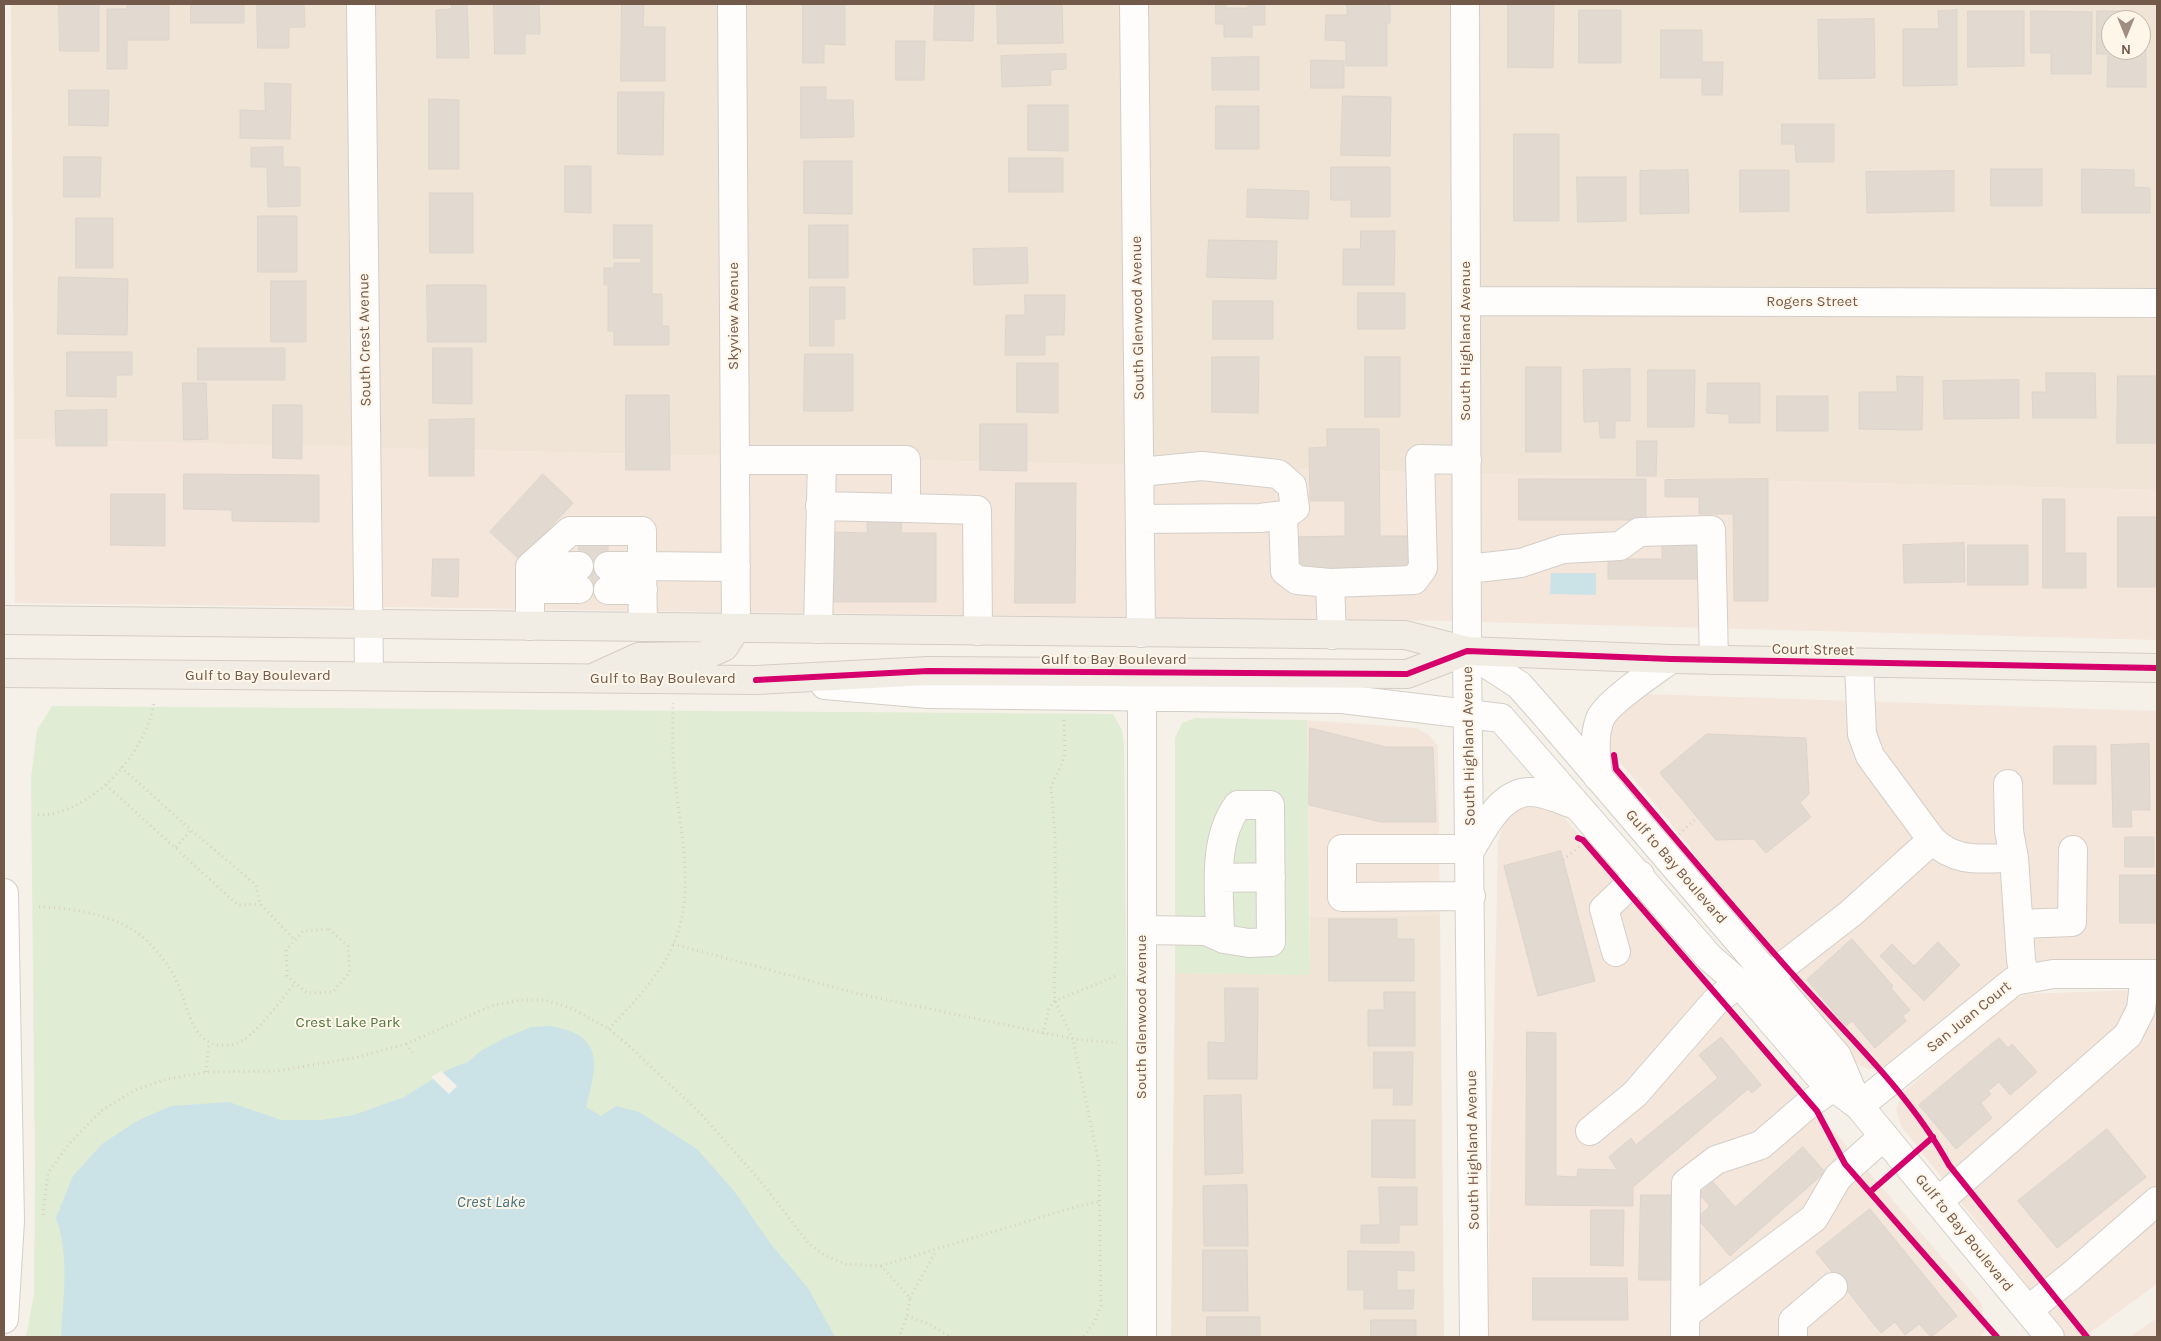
<!DOCTYPE html>
<style>
body{margin:0}
#map{position:relative;width:2161px;height:1341px;overflow:hidden;background:#f5f1e9;font-family:Karla,sans-serif}
canvas{display:block}
.frame{position:absolute;inset:0;border:5px solid #73594a;pointer-events:none}
.north{position:absolute;left:2101px;top:10px;width:50px;height:50px;box-sizing:border-box;background:#fef6e9;border:1px solid #c6b7a9;border-radius:50%;rotate:180deg;font-size:14px;font-weight:700;line-height:20px;text-align:center;color:#73594a}
.north::after{content:'';display:block;margin:auto;width:18px;height:22px;background:#a08e82;clip-path:polygon(50% 0,100% 100%,50% 72%,0 100%)}
</style>
<div id="map">
<canvas width="2161" height="1341"></canvas>
<div class="frame"></div>
<div class="north">N</div>
</div>
<script>
const context = document.querySelector('canvas').getContext('2d');
context.lineJoin = 'round';
function fill(path, color) {
  context.fillStyle = color;
  context.fill(path, 'evenodd');
}
function stroke(path, color, width, dash) {
  context.strokeStyle = color;
  context.lineWidth = width;
  context.lineCap = dash ? 'butt' : 'round';
  context.setLineDash(dash || []);
  context.stroke(path);
}
function label(font, color, halo, rows, align = 'center') {
  context.font = font + ' Karla,sans-serif';
  context.lineWidth = 4;
  context.setLineDash([]);
  context.textBaseline = 'middle';
  context.strokeStyle = halo;
  context.fillStyle = color;
  for (const [text, x, y, turn = 0] of rows) {
    context.save();
    context.translate(x, y);
    context.rotate((+turn || 0) * Math.PI / 180);
    context.textAlign = isNaN(turn) ? turn : align;
    if (halo) context.strokeText(text, 0, 0);
    context.fillText(text, 0, 0);
    context.restore();
  }
}
fill(new Path2D(`
 M11 4H349L354 447 14 439Z
 M373 4H719L723 456 379 448Z
 M744 4H1121L1127 465 747 456Z
 M1146 4H1452L1455 473 1152 466Z
 M1477 4H2157V289L1478 287ZM2111 20H2141V50H2111Z
 M1478 315 2157 317V490L1480 474Z
 M1440 915 1444 1337H1171L1175 973 1310 975V917Z`), '#efe4d6');
fill(new Path2D(`
 M14 439 354 447 356 607 15 603Z
 M379 448 723 456 724 612 381 607Z
 M747 456 1127 465 1129 617 748 612Z
 M1152 466 1455 473V621L1154 618Z
 M1480 474 2157 490V640L1480 622Z
 M1646 694 2157 711V960H2053L2013 967 1887 1066 1868 1069 1852 1062 1676 830 1610 750 1609 738 1612 725Z
 M1307 720 1416 728 1429 735 1438 746 1440 915 1310 917Z
 M1536 806 1562 815 1982 1304 1985 1332 1979 1337H1487L1498 843 1504 819 1520 809Z
 M2157 989V1284L2084 1337H2067L1901 1126 1896 1109 1901 1094 2010 1001 2026 994Z
 M2157 1318V1337H2130Z`), '#f5e6dc');
fill(new Path2D(`
 M52 706 1113 714 1122 730 1124 746 1130 1337H26L34 1294 35 1175 31 778 37 730Z
 M1196 718 1307 720 1310 975 1175 973V738L1182 723Z`), '#e1ecd4');
fill(new Path2D(`
 M1551 573H1596V595L1550 594Z
 M550 1026C604 1035 598 1063 586 1107L601 1116 616 1106 639 1112 697 1149 734 1191 770 1243 808 1288 835 1337H61C63 1298 70 1256 56 1218L73 1176 102 1144 137 1121 171 1106 229 1102 281 1120H321L354 1115 404 1097 451 1068 468 1062 482 1050 505 1038 531 1027Z`), '#cbe3e6');
fill(new Path2D(`
 M441 1071 457 1086 449 1094 431 1077Z`), '#f5f1e9');
const building = new Path2D(`
 M59 4H99V51H60Z
 M127 4H169V40H127V69H107V9H127Z
 M191 4H244V23H191Z
 M257 4H304L305 27H289V48H258Z
 M451 4H467L469 58H437L436 10 452 9Z
 M494 4H539L540 34H525V54H495Z
 M622 4H644L643 27H665V81H621Z
 M803 4H845V45L824 44V63H803Z
 M935 4H974L973 41 934 40Z
 M997 4H1062L1063 43 998 44Z
 M1216 4H1226V8H1248V4H1265V25H1252V37H1224V24H1216Z
 M1347 4H1390V23H1387V66H1346V41L1325 40 1326 15H1347Z
 M1508 4H1554L1553 68 1508 67Z
 M1579 10H1621V63H1579Z
 M1957 10V85L1903 86V29H1939L1938 11Z
 M1968 11H2024V66L1968 67Z
 M2031 11 2092 12 2091 74H2051V53H2031Z
 M2097 11H2120V20H2111V50H2141V20L2146 21V87H2107L2108 54H2097Z
 M1874 19 1875 78 1819 79 1818 20Z
 M1661 30H1702V62H1723L1722 95H1702V78H1661Z
 M896 41H925L924 80H896Z
 M1066 54V69L1050 70 1051 85 1002 87 1001 56Z
 M1259 57V90H1212V58Z
 M1311 60 1344 61V88H1311Z
 M265 83 291 84 290 139 240 138V110L265 111Z
 M801 87H826V100H853L854 137 801 138Z
 M69 90H109L108 126 69 125Z
 M618 92H664L663 155 618 154Z
 M1343 96 1391 97 1390 156 1341 155Z
 M429 99 459 100V169H429Z
 M1028 105H1068V151L1028 150Z
 M1216 106H1259V149H1216Z
 M1782 124H1834V162H1796L1795 144H1782Z
 M1514 134H1559V221H1514Z
 M283 147V167H300V206L268 207 267 167H251V148Z
 M64 157H101L100 197H64Z
 M1009 158H1063V192H1009Z
 M804 161H852V214L804 213Z
 M565 166H591V213L565 212Z
 M1331 167H1390V217H1351V200H1331Z
 M1991 169H2042V206H1991Z
 M2082 169 2134 170V187L2150 188V213H2082Z
 M1688 170 1689 213 1640 214V171Z
 M1740 170H1789V211L1740 212Z
 M1954 171V211L1867 213 1866 172Z
 M1577 177H1626V221L1578 222Z
 M1248 189 1309 191 1308 219 1247 217Z
 M430 193H473V253H430Z
 M258 216H297V272H258Z
 M76 218H113V268H76Z
 M614 225H652V294H662V326H669V345H614V331H608V285H604V268H614V263H641V258H614Z
 M809 225H848V278H809Z
 M1361 231H1395L1394 285H1343V249H1360Z
 M1209 240 1277 241 1276 279 1207 277Z
 M1027 248 1028 283 974 285 973 249Z
 M59 277 128 279 127 335 58 334Z
 M271 281H306V342H271Z
 M427 285H486V342H428Z
 M810 287H845V319H834V346H810Z
 M1358 293H1405V329H1358Z
 M1025 295H1065L1064 335H1045V355H1005L1006 315H1025Z
 M1213 301H1273V339H1213Z
 M198 348H285V380H198Z
 M433 348H472V404L433 403Z
 M67 352H132V375H116V397L67 396Z
 M805 354H853V411H804Z
 M1212 357H1259L1258 413 1212 412Z
 M1365 357H1400V417H1365Z
 M1017 363H1058V413L1017 412Z
 M1526 367H1561V452H1526Z
 M1630 369V421H1615V438H1600L1599 421 1584 422 1583 370Z
 M1648 370H1695L1694 427H1648Z
 M2046 373H2095L2096 418H2033L2032 392H2046Z
 M1897 376 1923 377 1922 430 1859 429V392H1897Z
 M2118 376H2157V443H2117Z
 M2019 380V418L1944 419 1943 381Z
 M183 383H206L208 439 184 440Z
 M1708 383H1760V423H1729V414L1707 413Z
 M626 395H669L670 470H626Z
 M1777 396H1828V431H1777Z
 M273 405H302V459L273 458Z
 M107 410V446H56L55 411Z
 M474 419V476H429V420Z
 M980 424H1027V471L980 470Z
 M1327 429H1379L1380 536H1415L1416 571 1293 573V537L1345 536V501H1310L1309 448 1327 447Z
 M1637 441H1657L1656 476H1637Z
 M184 474 319 475V522L232 521V510L184 509Z
 M543 474 573 503 520 560 490 532Z
 M1519 479H1646V520H1519Z
 M1768 479V601H1734L1733 514H1699V497H1665V480Z
 M1016 483H1076L1075 603H1015Z
 M111 494H165V546L111 545Z
 M2043 499H2065V553H2086V588H2043Z
 M867 515H902L901 533H936V602H831L832 532 867 533Z
 M2118 517H2156V587H2118Z
 M579 535H608V592H579Z
 M1662 540H1698V579H1608V559H1662Z
 M1964 543 1965 582 1904 583 1903 545Z
 M1968 545H2028V585H1968Z
 M433 559H459L458 597 432 596Z
 M1310 728 1386 747H1433L1436 822H1381L1309 805Z
 M1707 734 1806 738 1809 794 1800 803 1811 817 1766 853 1754 839 1716 840 1660 773Z
 M2149 744 2150 810H2131L2132 827H2113L2111 745Z
 M2054 746H2096V784H2054Z
 M2125 837H2154V867H2125Z
 M1561 851 1595 981 1538 996 1504 866Z
 M2120 875H2157V923H2120Z
 M1329 919H1397V939H1414V981H1329Z
 M1852 939 1893 986 1891 988 1910 1010 1903 1016 1906 1021 1875 1048 1852 1021 1846 1026 1807 980Z
 M1938 942 1960 965 1924 1001 1880 956 1892 944 1914 966Z
 M1225 988H1258L1257 1079H1208V1042L1225 1043Z
 M1384 992H1415V1046H1368V1010H1384Z
 M1527 1032 1556 1033V1176L1577 1177 1578 1169 1617 1170 1609 1157 1631 1138 1636 1145 1718 1078 1699 1055 1721 1037 1761 1085 1752 1093 1748 1089 1633 1187V1206L1526 1205Z
 M1999 1038 2008 1048 2012 1044 2037 1072 2010 1095 1999 1082 1988 1091 1991 1094 1981 1103 1992 1118 1956 1149 1919 1105Z
 M1374 1052H1413L1412 1105H1393L1394 1088H1374Z
 M1241 1095 1243 1173 1205 1175 1204 1096Z
 M1372 1120H1415V1178L1372 1177Z
 M2107 1129 2146 1177 2057 1248 2018 1201Z
 M1803 1147 1825 1172 1730 1256 1697 1218 1710 1206 1699 1194 1713 1182 1735 1207Z
 M1247 1185 1248 1246H1204L1203 1186Z
 M1379 1187H1417V1225H1399V1243H1361V1225H1380Z
 M1641 1195H1672L1671 1280H1639Z
 M1870 1209 1957 1316 1931 1337 1919 1324 1905 1335 1895 1322 1881 1333 1816 1252Z
 M1591 1210H1624L1623 1266 1591 1265Z
 M1203 1250H1247L1248 1311H1203Z
 M1348 1251 1414 1252V1271L1397 1270V1290H1414L1413 1309H1364V1290H1348Z
 M1533 1278H1627L1628 1320H1533Z
 M1207 1317H1260V1337H1207Z
 M1371 1320H1416V1337H1371Z`);
fill(building, '#e2d9d1');
stroke(building, '#ded4cb', 1);
const minor = new Path2D(`
 M361 4 369 676
 M732 4 736 628
 M1134 4 1141 633
 M1465 4 1467 651 1474 1337
 M1466 301 2157 303
 M735 460H822L818 629
 M822 460H906V508L977 510 978 631
 M1140 472 1202 466 1278 474 1292 486 1295 508 1285 515 1260 518 1140 519
 M820 506 906 508
 M1283 515 1285 571 1297 580 1330 583
 M530 567 570 531H642V566H608
 M1468 569 1521 563 1563 549 1620 546 1639 532 1711 530 1714 660
 M530 589H579
 M608 590H643
 M530 626V567L579 566
 M643 627 642 566 736 567
 M1332 635 1330 583 1414 580 1423 568 1420 459 1467 460
 M1467 651 1519 685 1543 712 1837 1056 1858 1105
 M825 685 929 694 1342 699 1501 718 1709 957 1739 983 1819 1076 1859 1106 2050 1337
 M1142 697V1337
 M1598 777C1596 757 1593 738 1600 719 1607 702 1655 671 1671 659
 M2008 784 2009 831 2014 858
 M1932 840C1957 864 1982 858 2014 858L2021 960 2025 979
 M1471 849H1342V897L1471 896
 M1471 849C1485 826 1504 785 1539 793 1551 795 1564 801 1576 805
 M1220 878 1271 877
 M4 893 10 1221 4 1319
 M2019 924 2072 922 2073 850
 M1143 930 1206 931 1224 939 1249 943 1271 942 1270 805H1238C1211 841 1220 895 1220 937
 M1616 952 1604 909 1640 875
 M1770 976 1850 914 1932 840 1870 756 1862 734 1859 663
 M1859 1106 2014 981 2053 974H2157
 M1590 1131 1635 1094 1715 1002 1739 983
 M1938 1202 2128 1035 2141 1009 2145 974
 M2028 1310 2070 1277 2157 1201
 M1686 1314 1814 1218 1838 1177 1884 1136
 M1685 1337 1686 1183 1716 1160 1761 1145 1805 1107 1833 1087
 M1793 1337V1321L1833 1287`);
const major = new Path2D(`
 M4 620 1405 635 1467 651 1671 659 2157 668
 M4 673 756 680 928 671 1407 674 1467 651
 M597 676 639 657 703 656 724 647 736 628`);
stroke(minor, '#d4cec7', 30);
stroke(major, '#d4ccc5', 30);
stroke(new Path2D(`
 M1064 720 1065 753 1061 766 1051 786 1055 836 1056 942 1054 985 1055 1001 1073 1039 1117 1043
 M121 767 191 830 256 885 260 904 295 940
 M106 785 238 905 260 904
 M38 815C91 815 147 752 154 702
 M1679 834 1698 817
 M176 847 191 830
 M1563 860 1580 846
 M39 907C71 908 114 914 140 935 155 947 169 964 177 982 189 1008 192 1054 234 1044 254 1040 281 999 295 983
 M329 929 348 946 350 972 333 992 307 993 287 976 286 950 303 931Z
 M673 944 859 994 1073 1039 1099 1164 1101 1306 1095 1321 1083 1337
 M609 1029C632 1004 659 977 673 945 698 889 678 826 674 768 672 746 673 725 673 703
 M1043 1034 1049 1008 1055 1001 1116 976
 M406 1044 414 1055
 M206 1072 209 1042
 M43 1215 48 1173 68 1145 101 1111 135 1090 167 1079 206 1072 277 1071 354 1058 406 1044 491 1006 520 1000H545L573 1009 609 1029 628 1045 702 1115 763 1184 809 1244 826 1256 846 1264 881 1266 910 1298 907 1316 899 1337
 M881 1266 1078 1206 1099 1202
 M910 1298 936 1251
 M907 1316 931 1325 950 1337`), '#d7d0ca', 3, [1, 4]);
stroke(minor, '#fefdfc', 28);
stroke(major, '#f1ede5', 28);
stroke(new Path2D(`
 M756 680 928 671 1407 674 1467 651 1671 659 2157 668
 M1614 755 1616 769C1676 839 1735 910 1796 978 1849 1037 1911 1095 1949 1165L2087 1337
 M1578 838 1583 840 1817 1111 1845 1164 1997 1337
 M1870 1192 1933 1137`), '#d6006c', 6);
label('15px', '#73594a', '#fef6e9', [
 ["Rogers Street",1812,302],
 ["Skyview Avenue",734,316,-90],
 ["South Glenwood Avenue",1138,318,-91],
 ["South Crest Avenue",365,340,-91],
 ["South Highland Avenue",1466,341,-90],
 ["Court Street",1813,650,1],
 ["Gulf to Bay Boulevard",1114,660],
 ["Gulf to Bay Boulevard",258,676],
 ["Gulf to Bay Boulevard",663,679],
 ["South Highland Avenue",1469,746,-91],
 ["Gulf to Bay Boulevard",1676,867,49],
 ["South Glenwood Avenue",1142,1017,-90],
 ["San Juan Court",1969,1017,-39],
 ["South Highland Avenue",1473,1150,-91],
 ["Gulf to Bay Boulevard",1964,1233,51]
]);
label('15px', '#527842', '#fef6e9', [
 ["Crest Lake Park",348,1023]
]);
label('italic 16px', '#42737f', '#fef6e9', [
 ["Crest Lake",491,1202]
]);
</script>
